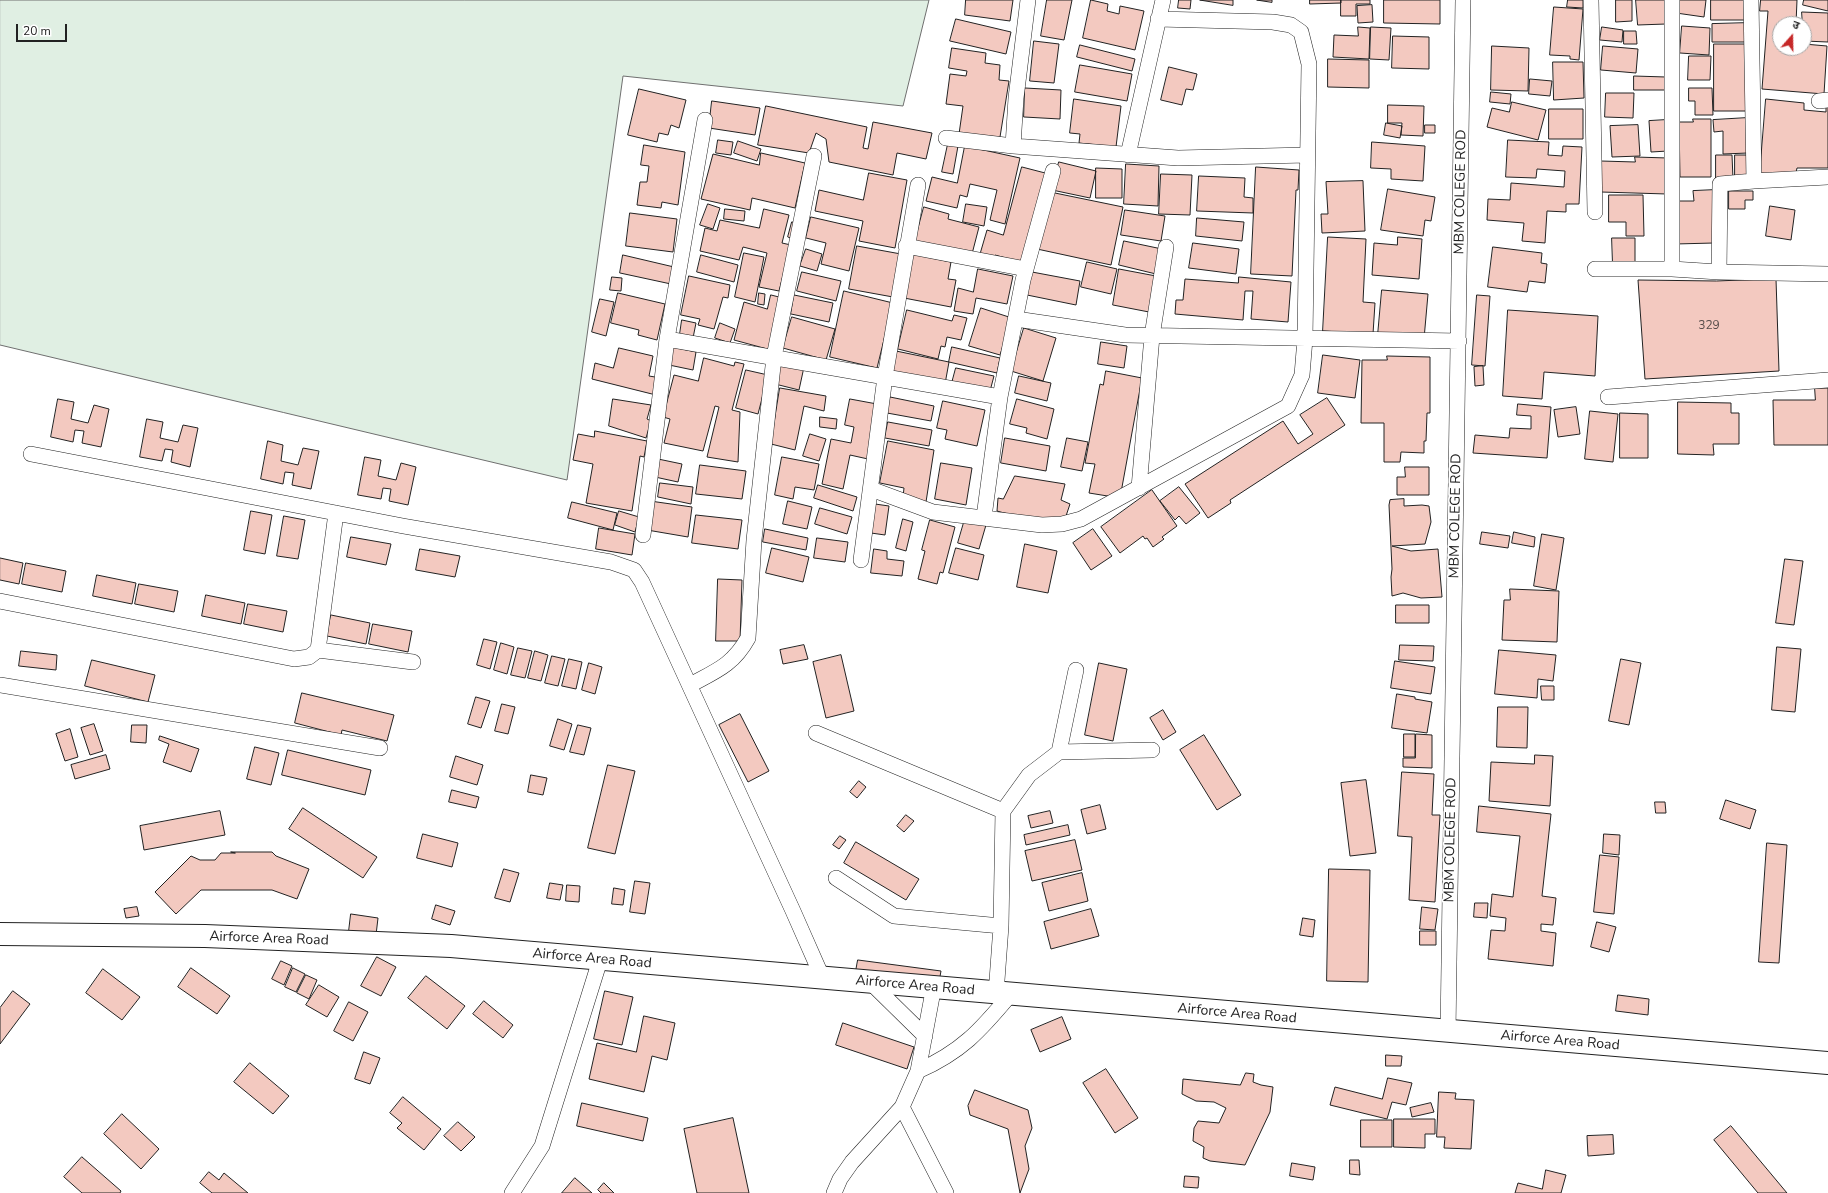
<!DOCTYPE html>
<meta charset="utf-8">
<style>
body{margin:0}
#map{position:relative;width:1828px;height:1193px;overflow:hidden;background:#fff;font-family:"Nunito Sans","Noto Sans Devanagari",sans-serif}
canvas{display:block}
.north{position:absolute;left:1772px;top:16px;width:40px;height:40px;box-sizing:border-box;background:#fff;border:1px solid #a7a7a7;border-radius:50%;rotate:20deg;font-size:11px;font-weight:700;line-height:16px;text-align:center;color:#222}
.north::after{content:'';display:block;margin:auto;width:14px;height:18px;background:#c62828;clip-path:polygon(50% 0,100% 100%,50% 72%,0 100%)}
.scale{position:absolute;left:16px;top:24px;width:51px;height:18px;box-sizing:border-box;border:2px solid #222;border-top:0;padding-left:5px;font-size:12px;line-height:14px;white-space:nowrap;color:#222;-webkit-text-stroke:3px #fff;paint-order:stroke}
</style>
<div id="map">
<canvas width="1828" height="1193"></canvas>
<div class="north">उ</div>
<div class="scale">20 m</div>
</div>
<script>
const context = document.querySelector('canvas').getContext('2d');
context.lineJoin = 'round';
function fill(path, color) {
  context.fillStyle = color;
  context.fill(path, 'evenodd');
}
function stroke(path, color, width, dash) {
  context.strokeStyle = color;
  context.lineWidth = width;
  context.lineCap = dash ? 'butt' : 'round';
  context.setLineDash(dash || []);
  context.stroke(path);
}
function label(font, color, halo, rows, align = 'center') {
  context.font = font + ' "Nunito Sans",sans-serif';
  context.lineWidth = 3;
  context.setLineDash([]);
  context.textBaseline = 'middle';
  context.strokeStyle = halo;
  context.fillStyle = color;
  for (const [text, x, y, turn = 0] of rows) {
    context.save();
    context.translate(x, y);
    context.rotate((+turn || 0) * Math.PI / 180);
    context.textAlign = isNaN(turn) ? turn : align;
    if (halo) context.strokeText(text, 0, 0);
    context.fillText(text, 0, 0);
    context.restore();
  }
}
const green = new Path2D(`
 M0 0H929L903 106 623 76 567 480 0 345Z`);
fill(green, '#e0efe3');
stroke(green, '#6f6f6f', 1);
const building = new Path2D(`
 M966 0H1013L1010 21 965 15Z
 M1047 0H1072L1064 40 1041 36Z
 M1091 0 1108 4 1107 11 1119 14 1120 6 1144 11 1135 50 1083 38Z
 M1179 0H1191L1190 9 1178 8Z
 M1200 0H1233V5Z
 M1257 0H1272V2Z
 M1310 0H1341V3L1310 4Z
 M1341 0H1370V4H1356V16H1341Z
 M1384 0H1440V24L1384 23Z
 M1568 0H1583V8L1567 7Z
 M1616 0H1632V21L1616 22Z
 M1636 0H1665L1666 24 1638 25Z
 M1678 0H1706L1704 17 1676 13Z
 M1711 0H1750L1749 20H1711Z
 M1761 0H1797L1796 24H1780V48H1804V44L1827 46 1824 94 1762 89 1768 11H1760Z
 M1804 0H1828V11L1803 5Z
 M1372 5 1373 22 1358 23 1357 6Z
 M1554 7 1583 9 1579 60 1570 59V56L1550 55Z
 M1802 12 1828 13V42L1804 41Z
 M956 19 1011 32 1006 54 950 41Z
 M1748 23V42H1712V24Z
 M1682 26 1710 28 1709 55 1680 53Z
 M1358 27 1370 28 1369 59 1333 57 1334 35 1358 36Z
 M1371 27 1391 28 1389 60 1370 59Z
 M1602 27 1623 30 1622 42 1600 40Z
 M1624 31H1636L1637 44H1624Z
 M1393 36 1429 37V69L1392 68Z
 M1034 41 1059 44 1054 83 1030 81Z
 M1714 44H1748V111H1714Z
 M1080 45 1135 59 1132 71 1077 57Z
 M1492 46 1529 48 1528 91 1491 90Z
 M1603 46 1638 49 1636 73 1601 70Z
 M952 48 986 53 985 63 1000 65 999 80 1009 81 1000 137 959 134 963 106 946 104 950 74 966 76 967 71 949 68Z
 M1689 56H1711L1710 80H1688Z
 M1328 59 1369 60V88L1328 87Z
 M1553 62H1583L1584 98 1554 100Z
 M1080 65 1132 74 1127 101 1075 92Z
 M1169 67 1197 74 1193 90 1186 89 1182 105 1161 100Z
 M1634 76 1666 77V90H1634Z
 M1530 79 1552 81 1550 96 1529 94Z
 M1025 88 1061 90 1060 119 1024 117Z
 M1689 88H1712L1713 115H1695V101H1689Z
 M639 89 686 100 679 128 671 125 668 135 659 133 657 142 628 135Z
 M1491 92 1511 94 1510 104 1490 102Z
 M1606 93H1634L1633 118 1605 117Z
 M1074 99 1121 106 1116 147 1079 143 1080 134 1070 133Z
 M1766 99 1804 103V110L1826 112V105H1828V168H1797L1795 177 1760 173Z
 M712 101 760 108 755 135 709 128Z
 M1512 102 1546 110 1538 140 1487 127 1492 108 1509 112Z
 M1388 105 1424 106 1423 136 1401 135 1402 123H1388Z
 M766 106 867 127 863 148 868 149 873 122 932 133 926 159 897 153 893 175 829 162 826 139 816 133 809 153 758 145Z
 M1549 109H1583V139H1549Z
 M1747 118 1748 153 1723 154V131L1714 132 1713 120Z
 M1693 119H1711V177H1680L1679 122H1693Z
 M1666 120 1668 151 1651 152 1649 121Z
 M1386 123 1402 126 1400 138 1384 135Z
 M1425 125H1435V133H1425Z
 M1638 125 1640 156 1612 157 1610 126Z
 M718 140 733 142 731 155 716 153Z
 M1508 140 1549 142 1548 155 1562 156 1563 146 1582 147 1579 204H1566V212L1547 211 1545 243 1522 241 1524 223 1487 220 1488 199 1510 200 1511 183 1564 187 1565 171 1537 169 1536 178 1506 177Z
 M738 141 761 149 757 161 734 153Z
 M1372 142 1425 146 1423 181 1391 179V169L1371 168Z
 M948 144 958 146 953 174 942 172Z
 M644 145 685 152 678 205 662 202 661 208 637 205 640 182H647L649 166 641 165Z
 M965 146 1020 158 1005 224 990 220 997 190 970 184 967 197 960 195 957 208 926 201 932 177 957 183Z
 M761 153 805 163 795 208 752 198 750 210 701 199 713 154 759 165Z
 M1716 155H1732L1733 179 1716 180Z
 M1735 155H1751V177H1735Z
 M1635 157 1668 158 1667 194 1601 192V161L1635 162Z
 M1059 162 1096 171 1090 198 1052 190Z
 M1126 164 1159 166 1158 206 1124 204Z
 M1022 167 1049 174 1023 263 995 255 994 258 980 254 987 230 1003 235Z
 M1256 167 1299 170 1298 190H1296L1292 276 1251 274Z
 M1096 168 1122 169V198H1096Z
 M869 173 907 180 895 248 859 241 863 221 815 211 819 190 863 200Z
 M1161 174 1192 175 1190 215 1159 214Z
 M1199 176 1245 178 1244 197 1253 198V213L1197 211Z
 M1363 181 1365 231 1322 233 1321 214H1328L1326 182Z
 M1388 189 1435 197 1431 221 1425 220 1423 236 1381 230Z
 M1715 190 1714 243 1675 244 1674 201H1694L1693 191Z
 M1729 191H1753V200H1745V209H1729Z
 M1050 192 1123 207 1111 265 1037 249Z
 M1609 195H1643L1644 236H1626V222H1609Z
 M708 204 720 208 713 229 700 225Z
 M966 204 987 207 984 226 963 222Z
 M1770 206 1795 210 1791 240 1766 236Z
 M924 207 949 214 948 219 979 227 972 254 915 241Z
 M725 209 745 211 744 221 724 219Z
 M764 209 789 215 782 243 791 245 779 291 759 287 767 253 743 247 739 260 700 251 705 228 717 231 720 220 759 228Z
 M1125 210 1165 216 1161 241 1121 235Z
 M630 213 677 219 673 252 626 246Z
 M811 217 859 228 849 271 821 264 826 243 806 238Z
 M1197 218 1244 222 1242 241 1196 236Z
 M792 222 799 223 795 240 788 237Z
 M1328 237 1366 239 1363 302 1375 303 1373 334 1323 331Z
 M1398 237 1422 239 1419 279 1372 275 1374 243 1397 245Z
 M1612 238H1635V266H1613Z
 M1124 241 1162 249 1156 274 1119 265Z
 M1193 243 1239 249 1236 274 1189 268Z
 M857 246 901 254 893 297 849 289Z
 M1493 247 1542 253 1541 263 1547 264 1545 283 1529 281 1527 292 1488 287Z
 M806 249 822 254 817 271 800 266Z
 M744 253 764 257 755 302 735 297Z
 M913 254 951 262 948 279 956 280 951 307 904 298Z
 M623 255 674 267 671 284 620 273Z
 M701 255 738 265 734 282 697 272Z
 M1087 262 1117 269 1111 294 1081 287Z
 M978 269 1013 276 1007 304 976 298 973 314 954 311 958 288 973 292Z
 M1119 269 1156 276 1149 312 1113 305Z
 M802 272 841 281 836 301 797 291Z
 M1032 272 1080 281 1076 305 1027 295Z
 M689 276 730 285 728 298 723 297 714 329 698 325 700 319 681 315Z
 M612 277 622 278 621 291 610 290Z
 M1239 277 1291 282 1288 322 1251 319 1253 291H1245L1243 320 1175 314 1176 300H1183L1185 279 1238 283Z
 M1776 279 1779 371 1645 379 1638 280 1716 281Z
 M1382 290 1428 294 1424 339 1378 335Z
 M844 291 893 303 877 368 830 357Z
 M618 293 665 304 657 340 638 335 639 330 611 323Z
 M759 293 765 294 764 305 758 304Z
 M771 295 783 298 771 350 734 340 744 302 767 309Z
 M794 295 833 303 829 322 791 314Z
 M1477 295 1490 296 1485 366 1472 365Z
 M600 299 614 302 606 336 592 332Z
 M981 308 1012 318 1000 355 969 346Z
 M907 310 952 321 954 315 967 318 961 340 947 337 945 347 941 346 938 359 898 349Z
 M1508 310 1598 316 1595 376 1544 372 1542 399 1503 396Z
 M792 317 835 329 826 360 783 348Z
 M682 320 696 323 693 338 680 334Z
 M720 323 735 329 730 343 715 338Z
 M1024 328 1056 338 1043 381 1011 371Z
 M1101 342 1127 346 1124 368 1098 364Z
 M673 347 696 352 693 370 669 365Z
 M952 347 1000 358 997 373 949 362Z
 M619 348 653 356 649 376 661 378 656 395 592 379 595 363 613 368Z
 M896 351 949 362 945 384 892 373Z
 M1323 355 1360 360 1355 398 1318 393Z
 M1387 356 1430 357V413H1427L1426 441H1424V453L1401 452 1400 462H1384V423H1361L1362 360H1387Z
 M704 358 734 366 735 362 744 364 732 410 740 412 738 462 707 457 719 407 715 406 703 451 664 443 670 419 663 417 674 375 698 381Z
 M780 362 804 367 799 390 775 384Z
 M1483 366 1484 385 1475 386 1474 367Z
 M956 368 994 376 990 391 952 383Z
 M746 370 768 375 758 414 736 408Z
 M1106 371 1142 378 1120 498 1089 493 1095 464 1085 463 1100 384 1103 385Z
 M1019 376 1051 383 1047 401 1015 393Z
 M780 388 826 396 824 411 804 406 795 450 771 444Z
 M1815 388H1828V445H1774L1773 400H1815Z
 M890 397 934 406 931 421 887 413Z
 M1327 398 1345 425 1230 500 1231 503 1208 518 1185 484 1283 421 1298 444 1313 434 1300 415Z
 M58 399 74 402 71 419 88 423 94 405 109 409 101 447 82 443 84 431 75 430 73 442 51 437Z
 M613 399 651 405 647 419 651 421 646 438 609 426Z
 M850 399 877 404 868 459 850 455 843 489 822 484 831 439 851 443 854 427 845 425Z
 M1017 399 1054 409 1047 439 1026 433 1027 428 1010 424Z
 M943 401 985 410 977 446 945 439 947 430 937 428Z
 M1678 402 1731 403V413H1739V444H1713L1714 455 1678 454Z
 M1518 404 1551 407 1547 458 1473 453 1475 435 1509 438 1510 428 1531 429V416L1517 415Z
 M1576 407 1580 434 1558 437 1554 410Z
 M1590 411 1618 414 1613 462 1585 459Z
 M1620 413 1648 414V458H1620Z
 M820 417 837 419 836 429 820 427Z
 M147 419 163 422 160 438 178 442 183 425 198 428 190 467 171 462 173 450 165 449 162 461 140 457Z
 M888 422 932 430 929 446 885 438Z
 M595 431 647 441 644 457 640 456 632 511 586 503 593 464 573 460 578 434 594 437Z
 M810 434 826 439 819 461 803 456Z
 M1005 438 1050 446 1046 471 1001 463Z
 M1067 438 1088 442 1082 471 1061 467Z
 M268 441 283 445 281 461 298 465 303 448 319 451 311 489 292 485 294 473 285 472 283 484 261 479Z
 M888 441 934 450 926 502 903 497 904 488 880 483Z
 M365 457 381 460 378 476 396 480 401 463 416 467 408 505 389 501 391 489 383 488 381 499 358 495Z
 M782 457 819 464 814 490 795 487 793 499 775 495Z
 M658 459 682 464 678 482 655 477Z
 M941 463 972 468 966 505 935 499Z
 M700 465 746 471 742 499 696 494Z
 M1405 467H1429V495H1397V477H1405Z
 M1015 476 1065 484 1061 500 1070 504 1065 519 1030 520 997 511 998 498 1003 499Z
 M660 483 693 487 691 504 658 497Z
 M818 485 857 497 853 511 814 498Z
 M1179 487 1200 513 1186 524 1179 516 1175 520 1160 501Z
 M1152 490 1177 526 1162 537 1164 539 1153 547 1147 538 1145 539 1143 536 1120 553 1101 527Z
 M1404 499V506L1422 505 1429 506 1431 522 1425 544 1392 546 1411 551 1438 549 1442 597 1421 598 1403 593 1392 596 1391 577 1392 569 1389 505 1390 500Z
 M650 501 692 507 688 537 647 530Z
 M788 501 812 507 807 529 783 524Z
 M572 502 617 513 613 530 568 518Z
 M875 504 889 506 885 535 871 533Z
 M820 508 852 517 847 534 815 524Z
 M251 511 272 515 265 554 244 550Z
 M619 511 639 517 635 532 615 525Z
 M696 515 742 520 738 549 692 543Z
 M284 516 305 520 298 559 277 556Z
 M903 519 913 522 906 551 896 548Z
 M965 519 986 525 979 549 958 543Z
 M930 520 955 527 943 573 940 572 937 584 918 579 925 551 922 550Z
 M599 528 635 534 632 555 596 549Z
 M765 529 808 538 806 550 763 542Z
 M1093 529 1112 556 1091 570 1073 543Z
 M1482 532 1510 536 1508 548 1480 544Z
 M1514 532 1535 537 1534 547 1512 543Z
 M1542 534 1564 538 1556 590 1534 586Z
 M351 537 391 544 386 565 347 557Z
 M817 538 848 542 845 562 814 558Z
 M1025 544 1057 551 1048 593 1017 587Z
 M772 548 809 557 803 582 766 573Z
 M956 548 984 555 978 580 949 573Z
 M420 549 460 556 455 577 416 570Z
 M874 549 887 551V559L904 561 902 576 871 573Z
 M0 558 23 563 19 584 0 580Z
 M1785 559 1803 561 1794 625 1776 623Z
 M26 563 66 571 62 592 22 584Z
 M97 575 136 583 132 604 93 596Z
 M718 579 742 580 740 641H716Z
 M139 584 178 591 174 612 135 604Z
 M1510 589 1559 591 1557 642 1502 640 1504 600H1510Z
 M206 595 245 603 241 624 202 616Z
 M248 604 287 611 283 632 244 624Z
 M1396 605H1429V623H1396Z
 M331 615 370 623 366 644 327 636Z
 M373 624 412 631 408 652 369 644Z
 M484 639 497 642 490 669 477 665Z
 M501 643 514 647 507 674 494 670Z
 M804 645 808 659 783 664 780 650Z
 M1400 645 1434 646 1433 661 1399 660Z
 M1777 647 1801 649 1795 712 1772 710Z
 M518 648 532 651 525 678 511 675Z
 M1499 650 1556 655 1553 681 1538 679 1537 698 1495 694Z
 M21 651 57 655 56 670 19 666Z
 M535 651 548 655 541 681 528 678Z
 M841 655 854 711 826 718 813 662Z
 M552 656 565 659 558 686 545 683Z
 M569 659 582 662 576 689 562 686Z
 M1621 659 1641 663 1629 725 1609 721Z
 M92 660 155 675 148 702 85 686Z
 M1395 661 1435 667 1431 694 1391 688Z
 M589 663 602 667 595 694 582 690Z
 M1099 663 1127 669 1113 741 1085 735Z
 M1541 686H1554V700H1542Z
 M302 693 394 715 387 741 342 730 341 735 295 723Z
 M1397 694 1415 697V699L1432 702 1427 733 1392 728Z
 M476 697 490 701 481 728 468 724Z
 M502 704 515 707 508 734 495 731Z
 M1498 707H1528L1527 748 1497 747Z
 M1163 710 1176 732 1163 740 1150 718Z
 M740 714 769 771 748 782 719 725Z
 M558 719 572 724 564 750 550 746Z
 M94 724 103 751 90 755 81 728Z
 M132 725H147L146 743 131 742Z
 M578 725 591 728 584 755 570 752Z
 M70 729 78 757 65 761 56 734Z
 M1404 734H1415V757H1404Z
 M1416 734 1432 735V768L1403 767V758H1415Z
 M1204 735 1241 795 1217 810 1180 750Z
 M160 736 199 749 191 772 163 762 169 744 159 740Z
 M255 747 279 753 271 785 247 779Z
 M288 750 371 770 365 795 282 775Z
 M106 755 110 769 75 779 71 765Z
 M1535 755 1553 756 1550 806 1489 801 1491 762 1534 764Z
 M456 756 483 765 477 785 450 777Z
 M608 765 635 771 615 854 588 848Z
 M1402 772 1434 774 1432 815H1440L1435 902 1409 900 1412 837 1398 836Z
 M531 775 547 778 543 795 528 792Z
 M1366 780 1376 853 1350 856 1341 783Z
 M859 781 866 787 857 798 850 792Z
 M452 790 479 797 476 808 449 802Z
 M1726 800 1756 810 1750 829 1720 819Z
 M1655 802H1665L1666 813H1656Z
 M1100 805 1106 829 1087 834 1081 810Z
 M1479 806 1551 814 1542 896 1556 898 1553 925 1541 924V931L1556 933 1553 966 1488 959 1491 930 1505 931 1506 918 1490 916 1492 894 1513 897 1520 836 1477 832Z
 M303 808 377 857 363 878 289 829Z
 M220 811 225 835 144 850 140 826Z
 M1050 811 1053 823 1031 828 1028 816Z
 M906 815 914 821 904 832 897 826Z
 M1068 825 1070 835 1026 845 1024 835Z
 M423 834 458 843 452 867 417 858Z
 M1604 834 1620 835 1619 855 1603 853Z
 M840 836 846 840 839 849 833 845Z
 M1075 840 1082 870 1032 881 1025 851Z
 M856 842 919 879 906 900 844 863Z
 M1767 843 1787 845 1779 963 1759 962Z
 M231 852H272L276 856 309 869 297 899 272 890H201L176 914 155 892 191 856 200 860H215L221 853H235Z
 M1600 855 1619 857 1614 914 1594 912Z
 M504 869 519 873 510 902 495 898Z
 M1329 869 1370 870 1368 982 1327 981Z
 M1082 873 1088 901 1049 911 1042 883Z
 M635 881 650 883 645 914 630 912Z
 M550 883 563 885 560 900 547 898Z
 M567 885 580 886 579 902 566 901Z
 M614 888 625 890 623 905 612 904Z
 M1475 903H1488L1487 918 1474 917Z
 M436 905 455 911 450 925 432 919Z
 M137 907 139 916 126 918 124 909Z
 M1422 907 1438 909 1435 930 1420 929Z
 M1091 909 1099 936 1051 949 1044 922Z
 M351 914 378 918 376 935 349 931Z
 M1303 918 1315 920 1313 937 1300 935Z
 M1597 922 1616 927 1609 952 1591 947Z
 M1420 931H1436V945H1420Z
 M377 957 396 967 381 996 361 986Z
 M858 960 941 971 939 982 856 971Z
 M281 961 292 966 284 985 272 979Z
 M191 968 230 996 217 1014 178 987Z
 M293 968 305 974 296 992 285 987Z
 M103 969 140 997 122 1020 86 993Z
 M306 975 317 980 309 999 297 993Z
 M426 976 465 1006 447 1029 408 998Z
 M319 985 339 997 327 1017 306 1005Z
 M13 991 30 1004 0 1044V1008Z
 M605 991 633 997 622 1045 594 1039Z
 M1618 995 1649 999 1648 1015 1616 1011Z
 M484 1001 513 1025 503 1038 473 1014Z
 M349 1002 368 1012 353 1041 334 1031Z
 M644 1016 675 1023 667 1060 652 1056 644 1092 589 1079 597 1043 636 1052Z
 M1062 1017 1071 1039 1040 1052 1031 1030Z
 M843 1023 914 1047 907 1069 836 1045Z
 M364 1052 380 1058 370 1084 355 1079Z
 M1386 1055 1402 1056 1401 1066H1386Z
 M250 1063 289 1096 273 1114 234 1082Z
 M1106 1069 1138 1118 1115 1133 1083 1083Z
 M1246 1073 1254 1074 1253 1082 1261 1085 1273 1087 1270 1112 1245 1165 1210 1161 1203 1158 1204 1147 1193 1141 1194 1128 1198 1121 1219 1123 1226 1108 1214 1102 1196 1101 1182 1094 1183 1079 1240 1085Z
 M1388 1078 1412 1083 1406 1105 1392 1102 1387 1119 1330 1105 1335 1087 1382 1099Z
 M975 1090 1028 1110 1032 1128 1025 1146 1029 1169 1020 1193 1008 1129 970 1115 968 1106Z
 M1439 1092 1456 1093 1455 1099 1474 1100 1471 1149 1444 1148 1445 1137H1437Z
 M403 1097 441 1129 424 1150 397 1128 402 1123 390 1113Z
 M582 1103 648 1118 643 1141 577 1126Z
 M1431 1103 1434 1112 1412 1117 1410 1108Z
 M122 1114 159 1149 141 1169 104 1134Z
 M733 1118 749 1193H697L684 1129Z
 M1394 1119H1435V1134H1425V1148L1394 1147Z
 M1361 1120H1392V1147H1361Z
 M458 1122 475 1137 461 1151 444 1136Z
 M1731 1126 1787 1193H1758L1714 1140Z
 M1613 1135 1614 1154 1588 1156 1587 1136Z
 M82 1157 121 1191 120 1193H82L64 1177Z
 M1350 1160H1359L1360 1175 1350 1174Z
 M1292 1163 1315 1167 1313 1180 1290 1176Z
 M1546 1170 1566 1175 1561 1193H1515L1518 1183 1542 1189Z
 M209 1172 219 1180 224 1173 248 1193H212L200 1183Z
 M1185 1176 1199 1177 1198 1188 1184 1187Z
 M575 1178 592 1193H562Z
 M604 1183 614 1193H601L598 1190Z`);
fill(building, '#f3c9c0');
stroke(building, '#222', 1);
const street = new Path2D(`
 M1591 0 1595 212
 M1672 0V269
 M1751 0 1754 181 1828 177
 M1819 101 1828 100
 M946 138 1013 146 1178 158 1307 155
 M1013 146 1016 98 1028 0
 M1128 155 1163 0
 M906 246 1026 269
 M1595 269H1672L1719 272 1828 274
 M1719 272 1720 184 1754 181
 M1016 319 1125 335 1459 341
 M667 339 1000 397
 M1608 397 1828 380
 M31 454 403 526 611 562 634 570 642 582 793 911 823 979
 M1139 488 1152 336 1166 247
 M871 489 933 512 1042 525 1062 524 1081 519 1288 406 1302 375 1305 339 1309 64 1301 32 1291 25 1273 22 1158 19
 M984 517 1000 397 1023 280 1053 171
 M643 535 667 339 705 120
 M861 560 885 377 918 185
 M0 601 294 659 309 657 318 650 336 513
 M318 650 413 662
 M0 685 380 748
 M690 685C716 671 733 665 748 638L754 540 774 357 814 156
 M816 733 1003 811
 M1059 752 1076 670
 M836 878 894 916 1001 926
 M869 981 925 1036
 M996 994 1001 926 1003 811 1029 775 1059 752 1152 750
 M1448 1032 1463 0
 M918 1071C961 1052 980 1031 1010 995
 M902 1107 946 1193
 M512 1193 542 1146 600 960
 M834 1193 840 1179 852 1162 902 1107 918 1071 934 986`);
const secondary = new Path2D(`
 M0 934 205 936 451 946 1828 1063`);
stroke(street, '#222', 16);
stroke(secondary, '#222', 24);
stroke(street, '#fff', 15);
stroke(secondary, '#fff', 22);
label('12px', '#564c4a', null, [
 ["329",1709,326]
]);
label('14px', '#222', '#fff', [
 ["MBM COLEGE ROD",1461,192,-89],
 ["MBM COLEGE ROD",1456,516,-89],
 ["MBM COLEGE ROD",1451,840,-89],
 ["Airforce Area Road",269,939,2],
 ["Airforce Area Road",592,959,5],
 ["Airforce Area Road",915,986,5],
 ["Airforce Area Road",1237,1014,5],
 ["Airforce Area Road",1560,1041,5]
]);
</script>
